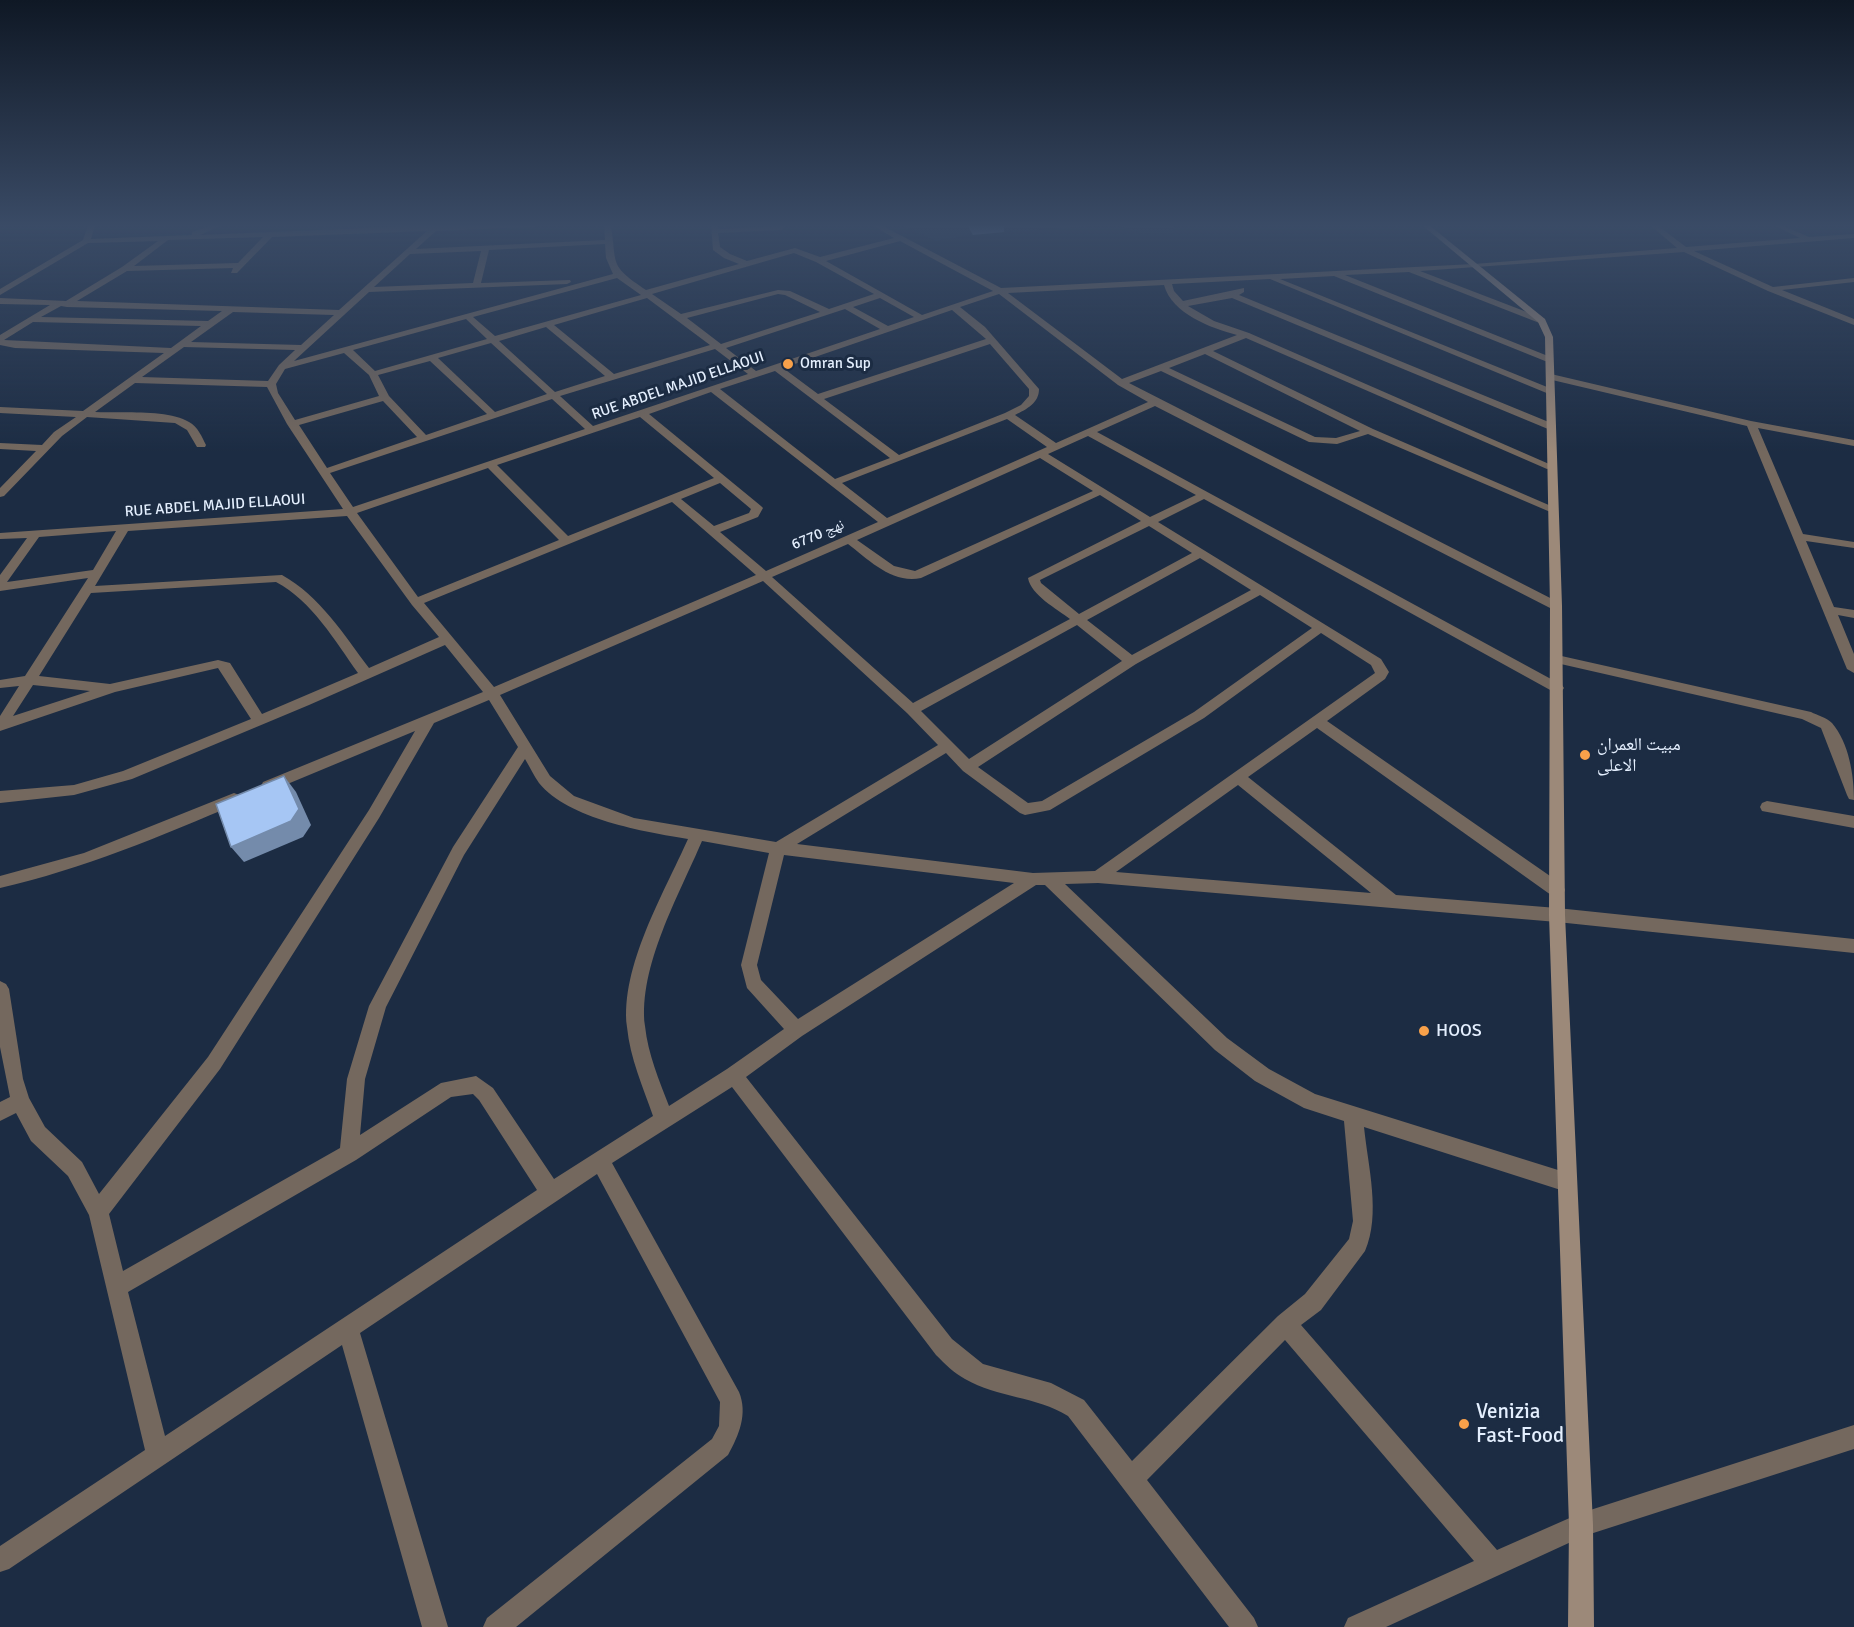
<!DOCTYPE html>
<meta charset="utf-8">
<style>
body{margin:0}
canvas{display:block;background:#1c2c43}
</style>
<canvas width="1854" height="1627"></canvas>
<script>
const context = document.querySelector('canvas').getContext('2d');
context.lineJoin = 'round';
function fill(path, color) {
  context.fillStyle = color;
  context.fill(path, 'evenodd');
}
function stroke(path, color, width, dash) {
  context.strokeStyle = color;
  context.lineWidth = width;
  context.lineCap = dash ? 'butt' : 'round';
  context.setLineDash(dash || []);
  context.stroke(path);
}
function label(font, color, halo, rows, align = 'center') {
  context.font = font + ' Signika,"Noto Naskh Arabic",sans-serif';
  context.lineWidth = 6;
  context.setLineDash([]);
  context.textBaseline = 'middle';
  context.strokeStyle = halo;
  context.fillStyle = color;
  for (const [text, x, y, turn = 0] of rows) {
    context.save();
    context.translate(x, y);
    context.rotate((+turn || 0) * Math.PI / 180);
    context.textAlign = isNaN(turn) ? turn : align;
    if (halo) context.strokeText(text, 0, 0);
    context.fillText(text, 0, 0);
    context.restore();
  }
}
fill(new Path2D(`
 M901 225H1103L967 235 936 241Z
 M1117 225H1174L1173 233H1140Z`), '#203552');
fill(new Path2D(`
 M1557 655 1811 712C1817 715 1827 718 1832 723 1849 743 1854 775 1854 800L1849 799 1847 795 1821 728 1802 719 1552 662 1551 659 1552 656Z
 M1767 801 1854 816V828L1762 811 1760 807 1762 803Z`), '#74685e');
fill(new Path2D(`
 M88 225H95L91 239 192 235V232L213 225H222L200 235 434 225H538L534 227 436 231 416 249 605 240 604 225H611C617 266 609 265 646 290L739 264 724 258 713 250 711 225H717L718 229 785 226 782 230 718 233 720 247 730 254 747 261 795 248 820 257 894 238 872 225H881L1001 288 1474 264 1677 248 1650 225H1657L1686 247 1800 238 1773 225H1781L1809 237 1854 234V238L1694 251 1773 287 1854 278V282L1782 290 1854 319V325L1768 291 1684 252 1420 271 1545 319V323L1542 324 1409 272 1345 275 1553 358V362L1550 363 1334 276 1280 279 1552 389V393L1549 394 1270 279 1172 284 1174 291 1183 301 1244 288V292L1239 295 1556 425V429H1548L1232 298 1188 306 1214 321 1249 333 1556 467 1547 469 1246 338 1213 351 1373 429 1558 509 1552 512 1548 511 1368 434 1337 444 1309 442 1161 371 1129 383 1560 603 1562 606 1560 609H1552L1155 406 1097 432 1562 685 1564 688 1562 691H1552L1204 499 1158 522 1381 659 1389 672 1385 679 1327 721 1563 885 1565 890 1563 895 1557 896 1551 895 1317 728 1248 777 1396 895 1557 908 1854 939V953L1557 922 1098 883 1065 884 1227 1038 1269 1069 1315 1094 1574 1175 1577 1182 1574 1189 1567 1192 1364 1127C1368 1167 1381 1214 1365 1251L1321 1310 1301 1325 1497 1550 1581 1513 1854 1425V1449L1584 1536 1386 1627H1344L1348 1618 1474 1561 1285 1340 1147 1480 1254 1618 1258 1627H1229L1068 1416C1036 1396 998 1398 965 1379 954 1373 945 1364 936 1355L732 1087 612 1163 739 1392C748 1414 739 1435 728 1455L516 1627H483L487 1618 712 1439 719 1426 720 1402 597 1174 360 1333 448 1627H422L342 1345 9 1569 0 1572V1546L145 1450 89 1215 68 1176 31 1141 16 1113 0 1121V1102L10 1097 0 1047V981L6 984 9 989 23 1079 29 1098 45 1127 82 1162 99 1194 208 1057 369 810 415 731 273 790H263L261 786 263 782 483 692 445 645 309 705 132 779 74 795 0 803V791L74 785 123 771 251 719 218 668 115 692 0 731V716L19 686 0 688V680L25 676 88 578 0 591V575L27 538 0 539V533L343 509 287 424 267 387 135 383 95 412C120 413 168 409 189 422 198 427 202 437 206 445L205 447H197L187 430 175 423 87 417 62 436 4 496 0 497V488L36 451 0 449V443L42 445 54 432 76 417 0 413V407L83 411 164 353 15 348 0 345V335L50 305 0 304V298L66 301 122 267 158 241 88 243 0 295V289L83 240ZM427 231 339 310 77 301 127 271 233 268 231 273H237L272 237ZM263 237 238 263 134 266 168 240ZM900 241 993 291 922 315 826 261ZM605 244 606 258 613 274 294 361 369 292 567 284 571 282 570 280 481 283 489 250ZM481 251 473 283 374 287 410 254ZM794 253 816 262 874 294 829 309 790 291 778 290 681 314 652 294ZM617 278 641 295 495 336 473 317ZM1164 285C1172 314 1211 328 1237 335L1122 379 1008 293ZM778 294 785 295 820 312 721 344 687 318ZM999 294 1118 385 1148 402 1056 443 1015 415C1027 409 1039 403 1039 389L985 327 960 307ZM647 298 710 345 614 374 554 325ZM880 298 914 317 888 326 853 307ZM61 306 67 307 222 311 208 321 41 317ZM845 309 880 329 756 371 726 348ZM952 310 986 339 818 394 783 368ZM233 312 334 315 301 345 191 342ZM466 319 487 339 375 371 353 350ZM33 322 201 326 171 348 4 340ZM546 327 605 376 555 392 499 341ZM491 343 547 394 495 412 438 358ZM990 344 1029 389V396L1021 405 1005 413 899 455 824 399ZM184 347 295 350 279 365 268 381 142 377ZM715 349 748 374 593 426 560 396ZM344 353 369 375 379 396 295 420 278 393 276 384 285 369ZM1205 354 1360 431 1336 438 1315 437 1169 368ZM430 361 487 414 426 435 389 396 378 375ZM775 371 890 458 835 479 720 389ZM711 392 878 522 766 571 720 532 758 517 763 508 761 506 649 414ZM552 399 585 429 353 507 330 473ZM383 401 417 437 327 468 299 425ZM640 417 714 478 568 536 497 465ZM1007 419 1047 447 887 518 842 483ZM1088 436 1196 495 1150 517 1048 454ZM1040 458 1093 491 915 571 894 566 857 540ZM488 468 559 540 418 597 357 513ZM720 483 751 509 749 513 714 526 681 499ZM1100 495 1141 521 1028 578C1031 595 1057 609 1070 619L913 703 772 577 848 544C869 560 892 584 921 578ZM672 502 756 575 494 687 424 603ZM347 516 412 605 439 637 369 668C344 635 320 596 282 575L95 586 128 531ZM1149 526 1192 553 1079 614 1041 583 1040 580ZM116 531 93 570 7 582 39 537ZM1200 558 1251 590 1132 655 1087 620ZM763 581 907 713 938 745 776 842 634 818 574 796 550 776 500 695ZM276 582C312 601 335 641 358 673L262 714 230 663 218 660 110 684 39 676 91 593ZM1260 595 1312 628 1194 712 1042 801 1028 803 978 767 1136 664ZM1077 625 1122 661 969 759 921 711ZM1321 633 1371 665 1375 673 1095 871 1033 873 797 844 946 753 963 771 1020 813 1025 815 1050 810 1204 718ZM33 685 90 691 13 716ZM489 700 518 747 453 847 369 1006 347 1079 340 1148 123 1271 109 1214 220 1069 379 818 434 723ZM525 759C530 767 534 776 539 783 568 819 645 832 688 839 664 893 620 967 627 1027 630 1058 643 1087 653 1116L554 1179 493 1088 476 1076 441 1083 360 1135 365 1079 386 1007 464 855ZM1238 785 1371 893 1116 872ZM702 841 769 853 741 965 747 988 784 1029 727 1069 669 1106C659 1080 648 1054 645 1026 638 967 679 895 702 841ZM784 855 1014 883 798 1019 761 980 757 965ZM1036 885H1045L1215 1050 1255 1081 1304 1108 1344 1121 1353 1221 1349 1239 1305 1294 1278 1316 1132 1461 1084 1400 1051 1383 983 1364 952 1339 746 1077 802 1036ZM473 1094 479 1100 537 1190 165 1436 128 1292 356 1160 451 1097Z
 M1551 374 1751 421 1854 440V446L1758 428 1803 534 1854 542V548L1806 541 1834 607 1854 610V618L1838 615 1854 654V673L1847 669 1747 426 1548 379V375Z
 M234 793 239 795 241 799 239 803C161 836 83 869 0 888V876L84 853Z`), '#74685e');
fill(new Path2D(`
 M1422 225H1429L1545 319 1553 337 1562 606 1565 915 1593 1525 1594 1627H1568L1569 1525 1549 915 1550 606 1545 337 1538 322Z`), '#9c8979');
fill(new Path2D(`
 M967 225H1004V232L973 235Z`), '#8faad2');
fill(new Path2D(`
 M284 776 296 792 311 825 303 837 244 862 231 847Z`), '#748bab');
const building = new Path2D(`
 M284 776 299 809 291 821 231 847 216 804Z`);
fill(building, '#a6c6f4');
stroke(building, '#748bab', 1.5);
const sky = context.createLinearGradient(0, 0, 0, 452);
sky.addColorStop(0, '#0f1825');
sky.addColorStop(0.5, '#3a4b66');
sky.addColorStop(1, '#3a4b6600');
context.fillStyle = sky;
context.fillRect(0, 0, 1854, 452);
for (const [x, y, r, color] of [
 [788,364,6,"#f8a14a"],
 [1585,755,6,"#f8a14a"],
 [1424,1031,6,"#f8a14a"],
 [1464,1424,6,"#f8a14a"]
]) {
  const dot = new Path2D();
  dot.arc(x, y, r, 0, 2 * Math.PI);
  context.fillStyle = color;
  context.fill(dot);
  stroke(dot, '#1c2c43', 2);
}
label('15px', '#e4effe', '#1c2c43', [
 ["Omran Sup",800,364]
], 'left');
label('15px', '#e4effe', '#1c2c43', [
 ["RUE ABDEL MAJID ELLAOUI",678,386,-19],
 ["RUE ABDEL MAJID ELLAOUI",215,506,-4],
 ["نهج 6770",818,535,-23]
]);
label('18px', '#e4effe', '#1c2c43', [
 ["مبيت العمران",1597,745],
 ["الاعلى",1597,766],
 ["HOOS",1436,1031]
], 'left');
label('21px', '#e4effe', '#1c2c43', [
 ["Venizia",1476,1412],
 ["Fast-Food",1476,1436]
], 'left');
</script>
